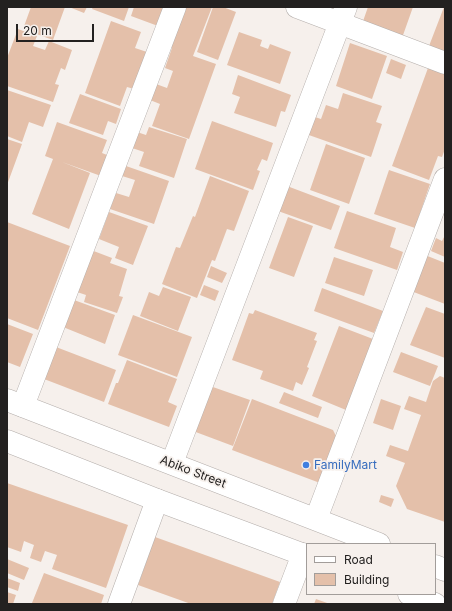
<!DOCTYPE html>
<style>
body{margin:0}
#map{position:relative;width:452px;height:611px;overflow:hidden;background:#f6f0ec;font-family:Inter,sans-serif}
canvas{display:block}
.frame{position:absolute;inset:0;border:8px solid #232120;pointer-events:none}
.legend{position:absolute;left:306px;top:543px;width:130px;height:52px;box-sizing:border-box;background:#f6f0ec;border:1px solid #a29d9a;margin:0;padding:5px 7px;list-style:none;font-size:12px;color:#232120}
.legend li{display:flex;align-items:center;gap:8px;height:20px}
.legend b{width:20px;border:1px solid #a29d9a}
.scale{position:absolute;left:16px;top:24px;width:78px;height:18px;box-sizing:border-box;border:2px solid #232120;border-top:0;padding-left:5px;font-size:12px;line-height:14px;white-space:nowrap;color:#232120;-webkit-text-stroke:3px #f6f0ec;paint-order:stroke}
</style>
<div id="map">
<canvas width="452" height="611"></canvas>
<div class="frame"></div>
<ul class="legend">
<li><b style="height:5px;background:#fff"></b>Road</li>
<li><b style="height:11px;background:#e4c0aa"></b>Building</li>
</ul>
<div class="scale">20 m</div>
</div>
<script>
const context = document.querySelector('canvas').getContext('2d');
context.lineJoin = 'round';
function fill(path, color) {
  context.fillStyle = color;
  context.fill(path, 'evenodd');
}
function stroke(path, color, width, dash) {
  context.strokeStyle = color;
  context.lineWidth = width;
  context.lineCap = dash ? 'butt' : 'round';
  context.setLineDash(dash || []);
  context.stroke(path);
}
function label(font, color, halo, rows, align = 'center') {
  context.font = font + ' Inter,sans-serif';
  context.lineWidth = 3.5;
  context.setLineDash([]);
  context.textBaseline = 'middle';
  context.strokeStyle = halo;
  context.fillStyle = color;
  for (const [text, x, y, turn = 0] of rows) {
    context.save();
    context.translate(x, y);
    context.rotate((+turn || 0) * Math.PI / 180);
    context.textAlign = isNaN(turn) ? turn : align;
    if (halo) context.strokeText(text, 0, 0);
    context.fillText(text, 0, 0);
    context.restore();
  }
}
fill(new Path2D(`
 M31 7H65L53 40 23 29Z
 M69 7H87L84 13Z
 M93 7H129L124 21 92 9Z
 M134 7H164L158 26 131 16Z
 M184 7H212L193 56 216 64 189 139 152 126 160 104 150 100 156 84 167 88 173 71 165 68 172 48H169Z
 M213 7H223L236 12 218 60 197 52Z
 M368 7H413L402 38 362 24Z
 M444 7H445V52L429 46Z
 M111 21 141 32 135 48 147 52 134 89 127 87 120 106 85 93Z
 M18 29 37 36 33 46 45 50 49 41 72 50 65 70 61 68 55 84 59 85 53 102 7 86V58Z
 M239 32 262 40 260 46 268 49 270 44 291 52 280 84 227 65Z
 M350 43 387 56 372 99 336 86Z
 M391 59 406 65 401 79 386 73Z
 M428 68 445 74V135L444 137 445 138V149L442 157 438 156 429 180 392 166Z
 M238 75 291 95 285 112 281 111 276 127 234 113 240 97 232 94Z
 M7 90 51 105 43 127 29 122 22 142 7 136Z
 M343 93 382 106 376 122 382 124 371 157 306 134 312 116 321 119 326 105 338 109Z
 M80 94 121 109 116 124 108 121 103 135 69 123Z
 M212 121 273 143 267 161 262 159 257 170 260 171 253 190 195 169Z
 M57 122 107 140 102 153 107 155 101 176 62 162 90 173 69 229 32 214 53 159 45 156Z
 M149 127 187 139 174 178 139 166 144 152 132 148 137 132 146 135Z
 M7 139 22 144 7 185Z
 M326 144 365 158 349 204 310 190Z
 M126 166 169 181 154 224 110 209 116 193 129 197 135 180 122 176Z
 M389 170 430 184 415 228 374 214Z
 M210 176 249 191 234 231 227 229 215 261 212 260 197 298 162 284 176 247 180 248 193 216 195 217Z
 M287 186 340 206 331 230 278 211Z
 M347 211 396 228 390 247 403 252 397 270 334 248Z
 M109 212 148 226 133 265 115 258 119 247 99 239Z
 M288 217 313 226 294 277 269 268Z
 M7 222 70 246 38 330 7 318Z
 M445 235V257L431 251 436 238 442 241Z
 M91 250 112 258 110 263 127 269 119 296 123 297 117 313 84 302 86 295 77 292Z
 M425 255 445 263V304L411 291Z
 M334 257 373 270 364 296 325 283Z
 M211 266 227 273 222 283 207 277Z
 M204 285 219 291 215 301 200 295Z
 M163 287 191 297 178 331 140 316 149 292 159 296Z
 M322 288 383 311 374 333 314 311Z
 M74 300 115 315 105 344 63 327Z
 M426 307 445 314V358L410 345Z
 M255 310 317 333 314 340 317 341 307 367 309 368 302 385 296 382 293 391 260 379 263 371 232 360 249 313 253 314Z
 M133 315 192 337 177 377 118 355Z
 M7 324 33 334 20 367 7 362Z
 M339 326 373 339 346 410 312 396Z
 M56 347 116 370 104 402 44 379Z
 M401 352 438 366 430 386 393 372Z
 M127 360 177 379 168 402 177 406 169 427 108 404 116 383H118Z
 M440 376 445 378V522L407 509 396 486 405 463 386 456 390 445 408 451 421 415 404 409 409 396 426 402 433 381Z
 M210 386 250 400 233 446 193 431Z
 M284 392 322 407 318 418 279 403Z
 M252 399 333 430 337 438 320 483 232 450Z
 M381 399 401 406 393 430 373 423Z
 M7 483 128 525 106 588 52 569 57 555 45 551 41 562 30 558 34 545 24 541 21 552 7 547Z
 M381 495 394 499 391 507 379 502Z
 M155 537 280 582 272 604H191L138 585Z
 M7 559 29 568 24 580 7 573Z
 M44 573 104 595 101 604H35L32 603Z
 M7 578 20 583 18 591 7 587Z
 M7 592 16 595 13 604H7Z
 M316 599 330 604H314Z`), '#e4c0aa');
const street = new Path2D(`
 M297 7 445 63
 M23 406 175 7
 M172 463 346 7
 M316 519 445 179
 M119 604 157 500
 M284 604 303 554`);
const primary = new Path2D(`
 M7 400 379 544
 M7 441 157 500 307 556
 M435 566 445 570
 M409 594 435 604`);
stroke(street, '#b4aeab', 23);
stroke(primary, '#b4aeab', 23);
stroke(street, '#fff', 22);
stroke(primary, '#fff', 22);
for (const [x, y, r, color] of [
 [306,465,4,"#3f7fe0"]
]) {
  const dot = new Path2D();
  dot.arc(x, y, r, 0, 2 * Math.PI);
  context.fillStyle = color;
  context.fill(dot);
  stroke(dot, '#f6f0ec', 1.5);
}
label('12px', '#366cbe', '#f6f0ec', [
 ["FamilyMart",314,465]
], 'left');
label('12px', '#232120', '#f6f0ec', [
 ["Abiko Street",193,472,21]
]);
</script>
